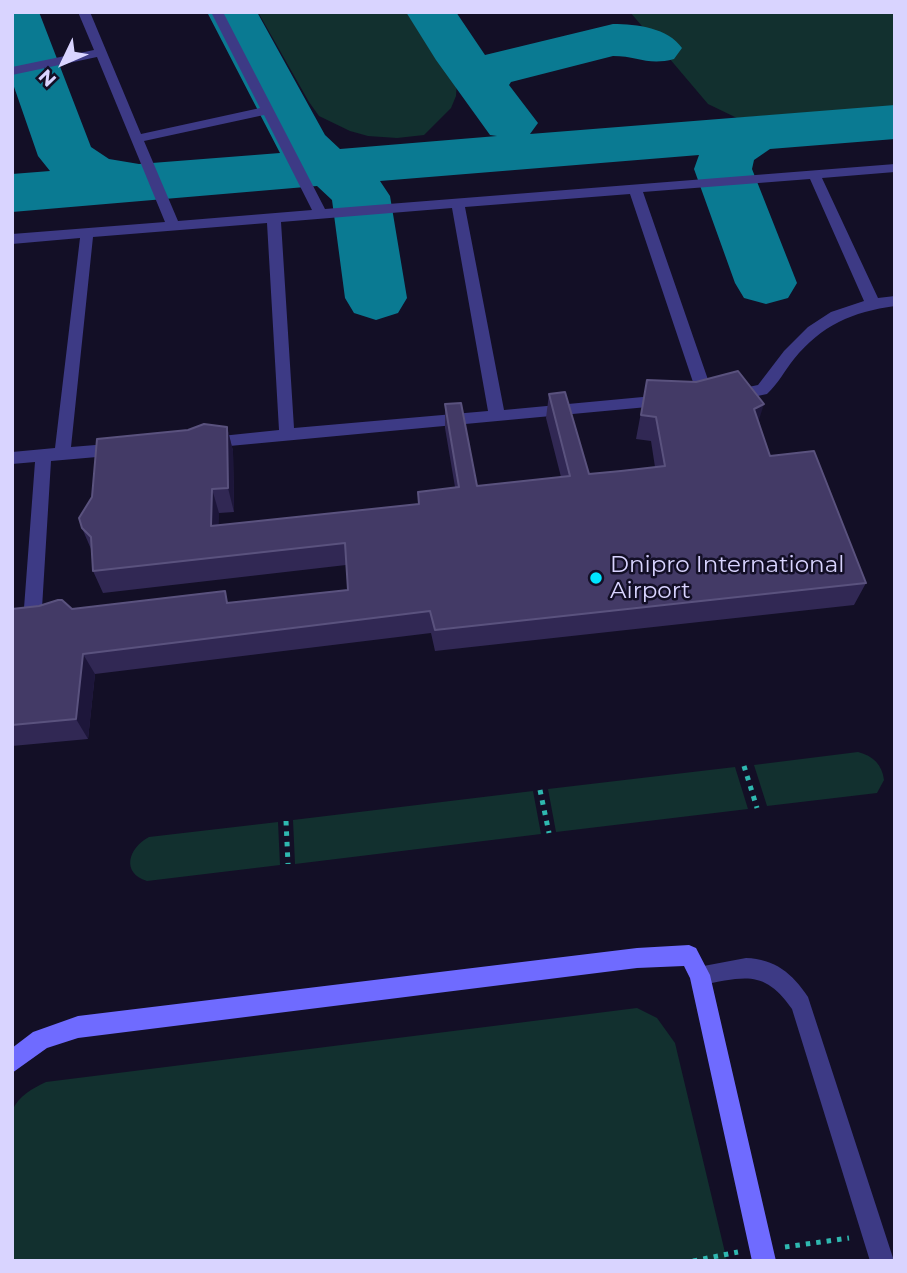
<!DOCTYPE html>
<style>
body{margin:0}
#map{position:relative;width:907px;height:1273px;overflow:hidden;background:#130f26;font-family:Montserrat,sans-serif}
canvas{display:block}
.frame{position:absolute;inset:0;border:14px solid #d9d4ff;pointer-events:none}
.north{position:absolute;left:28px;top:28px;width:70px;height:70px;-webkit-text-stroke:5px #130f26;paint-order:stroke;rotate:226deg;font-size:19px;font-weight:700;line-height:28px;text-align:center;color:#d9d4ff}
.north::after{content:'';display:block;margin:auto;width:24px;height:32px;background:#d9d4ff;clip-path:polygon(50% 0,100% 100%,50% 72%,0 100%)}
</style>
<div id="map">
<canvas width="907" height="1273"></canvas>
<div class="frame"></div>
<div class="north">N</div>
</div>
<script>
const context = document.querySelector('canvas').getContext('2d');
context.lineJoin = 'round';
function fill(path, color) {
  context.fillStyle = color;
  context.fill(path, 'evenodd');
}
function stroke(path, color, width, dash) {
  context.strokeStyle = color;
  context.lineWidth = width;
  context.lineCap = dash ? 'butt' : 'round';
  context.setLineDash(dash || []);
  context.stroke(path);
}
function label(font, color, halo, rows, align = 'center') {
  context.font = font + ' Montserrat,sans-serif';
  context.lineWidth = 5;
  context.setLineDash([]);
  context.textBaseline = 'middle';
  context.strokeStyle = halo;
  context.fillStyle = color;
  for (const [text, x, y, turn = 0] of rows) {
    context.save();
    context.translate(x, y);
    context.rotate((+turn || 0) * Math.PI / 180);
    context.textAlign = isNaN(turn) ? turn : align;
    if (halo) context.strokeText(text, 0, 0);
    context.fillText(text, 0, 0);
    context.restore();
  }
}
fill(new Path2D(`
 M258 12H413L457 80 456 96 451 108 424 135 397 138 368 136 350 131 319 116 309 102Z
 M630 12H895V106L737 118 708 104Z
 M858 752C873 756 882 764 884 780L877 793 767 806 754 765Z
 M735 767 748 809 556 832 548 789Z
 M533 791 541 834 295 864 293 820Z
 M278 822 280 865 147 881C121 873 128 848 149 837Z
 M637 1008 657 1018 675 1043 727 1261H12V1111C19 1095 32 1089 46 1082Z`), '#12302f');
fill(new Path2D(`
 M12 12H39L91 147 109 159 139 164 280 153 207 12H257L325 135 340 149 497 136 490 135 436 60 406 12H456L485 55 613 24C637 24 668 28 682 48L674 59C648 66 638 56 613 56L511 82 509 85 538 123 530 134 895 105V139L770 149 754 160 752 169 797 283 788 298 766 304 744 298 735 283 694 169 699 155 380 181 390 196 407 298 398 313 376 320 354 313 345 298 332 200 317 186 12 212V174L50 171 38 156 12 81Z`), '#0a7a92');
stroke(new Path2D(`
 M744 766 757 808
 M540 790 549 833
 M286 821 288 864
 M785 1247 849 1238
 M693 1261 738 1252`), '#2fb8b0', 5, [4.5, 6]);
fill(new Path2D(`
 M78 12H90L141 134 260 108 211 12H223L325 209 895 164V172L822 178 878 298 895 296V306C852 312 822 325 794 359 785 370 778 384 767 394L734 401 729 399 726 395 729 391 758 385 784 351 808 327 831 312 864 301 810 179 643 192 714 397 706 403 698 397 630 194 465 207 504 410 664 395 672 401 669 405 208 448 200 442 202 438 279 430 267 223 93 237 71 447 120 443 128 449 120 455 51 461 42 608 39 613 33 615 27 613 24 608 35 462 12 464V452L55 448 80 238 12 244V234L165 222 97 57 12 75V67L94 50ZM264 115 312 210 178 221 144 141ZM452 208 488 411 294 428 281 222Z
 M746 958C775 959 792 973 808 997L894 1261H870L792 1009C763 968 744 978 700 985L693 982 690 975 693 968Z`), '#3d3a85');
fill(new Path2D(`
 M689 945 696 948 710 975 776 1261H752L690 978 684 966 637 968 78 1038 47 1048 12 1073V1048L33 1032 78 1016 637 948Z`), '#6f6bff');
fill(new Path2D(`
 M647 380 759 422 770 456 866 583 854 605 435 651 431 633 95 674 88 739 12 746V609H72L228 603 348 590 346 565 103 593 93 571 91 549 82 528 227 427 233 451 234 512 219 513 218 525 418 504V492L455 487 445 428V404L477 486 561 477 546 418 549 394 589 474 655 467 651 441 636 439Z`), '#312854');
fill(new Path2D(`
 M764 404 756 429 754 409Z
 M227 427 233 451 234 512 228 488Z
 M212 489 219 513 218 549 211 526Z
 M83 654 95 674 88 739 76 719Z`), '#1d163a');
const building = new Path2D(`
 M738 371 764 404 754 409 770 456 814 451 866 583 435 630 430 611 83 654 76 719 12 725V609L39 606 58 600H62L72 609 225 591 227 603 348 590 345 543 93 571 91 537 82 528 79 518 92 497 97 439 188 430 204 424 227 427 228 488 212 489 211 526 419 504 418 492 459 487 445 404 461 403 477 486 570 476 549 394 565 392 589 474 621 471 665 466 656 417 641 415 647 380 696 382Z`);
fill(building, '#433a66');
stroke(building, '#5a527e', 2);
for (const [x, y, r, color] of [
 [596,578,7,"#00e5ff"]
]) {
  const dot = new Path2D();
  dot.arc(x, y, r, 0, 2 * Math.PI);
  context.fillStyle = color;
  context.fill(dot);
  stroke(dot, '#130f26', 2.5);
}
label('23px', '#d9d4ff', '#130f26', [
 ["Dnipro International",610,565],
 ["Airport",610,591]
], 'left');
</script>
